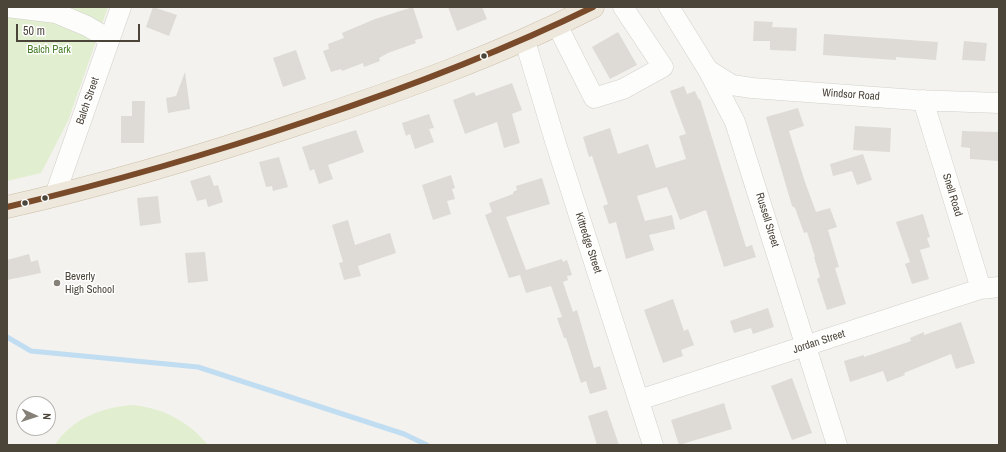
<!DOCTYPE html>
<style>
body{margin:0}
#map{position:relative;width:1006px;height:452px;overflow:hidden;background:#f4f2ee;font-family:"Archivo Narrow",sans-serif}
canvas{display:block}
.frame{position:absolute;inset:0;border:8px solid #4b4439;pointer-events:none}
.north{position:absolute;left:16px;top:396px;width:40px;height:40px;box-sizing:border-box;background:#fff;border:1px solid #b7b4b0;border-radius:50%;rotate:93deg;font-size:11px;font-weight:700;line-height:16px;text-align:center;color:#4b4439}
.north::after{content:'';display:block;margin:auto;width:14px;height:18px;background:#868178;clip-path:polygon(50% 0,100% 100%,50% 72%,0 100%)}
.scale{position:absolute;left:16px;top:24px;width:124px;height:18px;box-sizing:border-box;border:2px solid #4b4439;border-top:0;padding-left:5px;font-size:12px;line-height:14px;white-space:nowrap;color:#4b4439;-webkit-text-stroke:3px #fff;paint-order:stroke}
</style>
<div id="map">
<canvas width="1006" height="452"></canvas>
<div class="frame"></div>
<div class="north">N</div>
<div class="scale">50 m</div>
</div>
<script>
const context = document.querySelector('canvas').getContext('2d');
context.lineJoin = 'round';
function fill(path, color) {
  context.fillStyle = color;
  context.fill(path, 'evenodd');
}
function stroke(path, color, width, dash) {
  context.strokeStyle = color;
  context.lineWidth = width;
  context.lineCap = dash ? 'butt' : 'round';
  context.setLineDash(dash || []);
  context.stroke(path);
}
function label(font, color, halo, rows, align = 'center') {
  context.font = font + ' "Archivo Narrow",sans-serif';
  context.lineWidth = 3;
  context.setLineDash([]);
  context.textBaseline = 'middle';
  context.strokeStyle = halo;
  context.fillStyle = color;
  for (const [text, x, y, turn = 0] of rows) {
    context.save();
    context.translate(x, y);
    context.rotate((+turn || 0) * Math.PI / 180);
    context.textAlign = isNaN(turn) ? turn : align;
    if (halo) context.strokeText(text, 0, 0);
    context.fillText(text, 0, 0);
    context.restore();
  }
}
fill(new Path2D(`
 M7 7H108L68 121 41 173 7 181Z
 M133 405C164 409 187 420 208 445H55C72 418 103 407 133 405Z`), '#e1eecf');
stroke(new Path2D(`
 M7 337 31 351 198 367 404 434 427 445`), '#c0ddf1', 5);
fill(new Path2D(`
 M153 7 177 15 169 36 146 27Z
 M413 7 423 38 415 40 416 43 388 53 379 58 380 61 364 67 363 63 342 71 341 69 331 72 323 51 329 49 328 44 344 38 342 33 375 19Z
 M448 7H482L487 19 457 31Z
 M754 21 773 22 772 27 797 28 796 51 770 50V41H753Z
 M618 32 637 65 610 79 592 47Z
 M824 34 938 42 936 60 896 57V60L823 55Z
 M964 41 987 43 985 61 962 60Z
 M296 50 306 79 283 87 273 58Z
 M185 72 190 109 168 113 166 98 176 96Z
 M512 83 522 110 512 114 520 143 504 148 497 122 465 134 453 100 474 92 476 96Z
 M684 86 687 94 695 91 699 100 700 99 746 247 752 245 756 257 724 267 706 210 680 220 667 187 637 196 645 221 672 215 675 229 649 235 654 250 626 259 616 222 609 224 603 206 608 204 592 156 589 157 583 137 610 128 618 154 648 144 656 168 686 159 679 136 686 134 670 91Z
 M132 101H145L144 143H121V116H132Z
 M798 108 804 126 789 131 805 182 816 212 830 208 837 227 828 230 839 267 835 268 846 304 827 310 817 279 820 277 814 257H815L807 232 804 233 795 208 792 206 766 117Z
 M429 114 434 128 429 129 434 142 415 149 410 134 406 136 402 123Z
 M855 126 891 128 890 152 853 150Z
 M356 130 364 152 328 165 333 179 319 184 314 169 310 171 302 147Z
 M962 131 999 132V161L970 159V148L961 147Z
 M863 154 872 180 857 185 852 171 833 176 830 164Z
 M279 157 288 187 273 191 272 186 266 187 259 162Z
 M210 175 214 186 218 185 223 202 208 207 206 199 197 201 190 181Z
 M451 175 455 188 452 189 455 199 447 201 451 214 433 220 422 185Z
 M542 178 550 204 506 217 526 270 562 259 563 262 567 260 572 275 567 276 568 280 563 282 573 312 577 310 594 368 600 366 607 389 590 394 586 381 581 383 566 338H564L557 318 562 317 551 286 526 293 520 275 509 278 485 215 492 212 489 203 513 194V192L517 190 516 186Z
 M158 196 161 223 140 226 137 198Z
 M923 214 930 237 927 238 930 247 920 250 929 279 912 284 905 264 910 262 896 222Z
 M348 220 355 245 390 233 396 253 358 266 361 276 344 280 339 263 343 262 332 225Z
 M205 252 208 281 188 283 185 253Z
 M29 254 31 262 38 260 41 273 7 280V260Z
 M673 299 684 331 688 329 694 345 681 350 683 356 663 363 644 310Z
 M768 308 774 327 753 334 751 328 734 333 730 321Z
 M961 322 975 363 956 369 951 354 904 373 905 375 887 382 883 371 850 382 844 361 864 355V357L911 341 910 338 924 332V335Z
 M792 378 812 433 792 440 771 386Z
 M724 403 732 429 679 445 671 420Z
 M607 410 619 445H597L588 416Z`), '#dedbd6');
const minor = new Path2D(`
 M7 7 56 13 87 26 109 39
 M669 7 708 70 735 122 837 445
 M557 25 594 98 623 89 663 67 623 7
 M525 41 556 144 653 445
 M708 70 732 85 752 88 916 100 999 103
 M923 100 981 289
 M55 195 121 7
 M639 400 980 289 999 287`);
const highway = new Path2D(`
 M7 207C105 185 202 156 298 124 400 90 497 56 593 7`);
stroke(minor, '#d2d0cb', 21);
stroke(highway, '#ccbfa9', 23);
stroke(minor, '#fdfdfc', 20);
stroke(highway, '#ede8db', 22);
stroke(new Path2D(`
 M7 207C109 183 210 154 310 120 406 88 501 52 593 7`), '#7a4b2a', 6);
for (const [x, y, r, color] of [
 [484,56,3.5,"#4b4439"],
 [45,198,3.5,"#4b4439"],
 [25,203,3.5,"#4b4439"],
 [57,283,4,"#868178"]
]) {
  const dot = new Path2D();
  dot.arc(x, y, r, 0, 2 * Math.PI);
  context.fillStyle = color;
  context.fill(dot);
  stroke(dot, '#fff', 1.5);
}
label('11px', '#4a7f2a', '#fff', [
 ["Balch Park",49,50]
]);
label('11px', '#4b4439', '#fff', [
 ["Windsor Road",851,95,4],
 ["Balch Street",88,101,-71],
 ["Snell Road",952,195,73],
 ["Russell Street",767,220,73],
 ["Kittredge Street",588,243,72],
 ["Jordan Street",819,342,-18]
]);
label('11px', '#4b4439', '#fff', [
 ["Beverly",65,277],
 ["High School",65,290]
], 'left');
</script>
